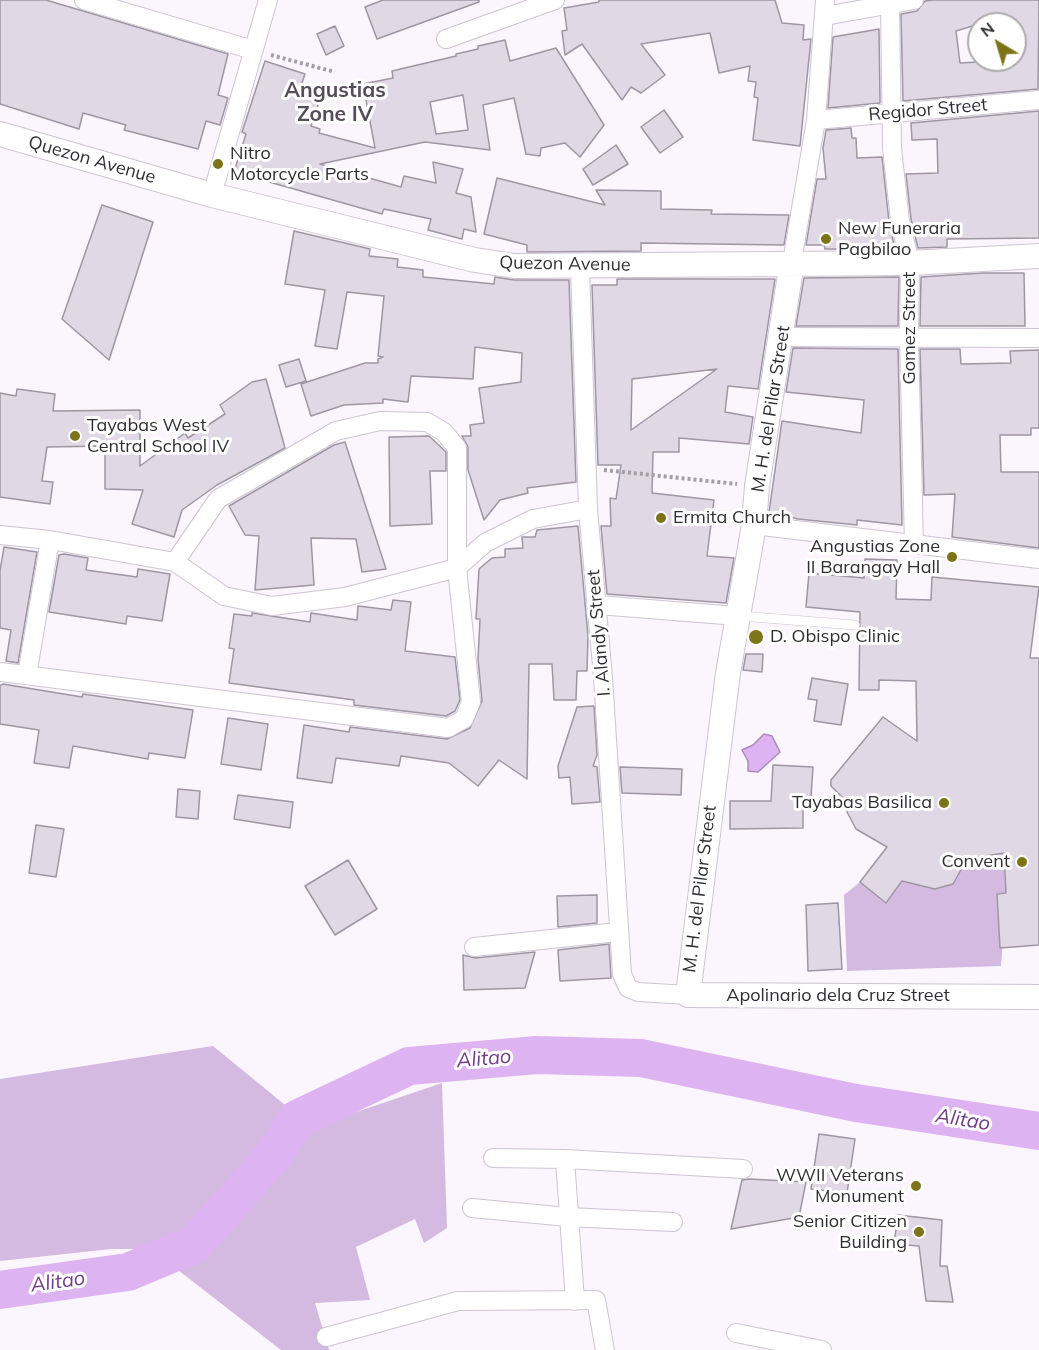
<!DOCTYPE html>
<style>
body{margin:0}
#map{position:relative;width:1039px;height:1350px;overflow:hidden;background:#fbf5fe;font-family:Mulish,sans-serif}
canvas{display:block}
.north{position:absolute;left:967px;top:12px;width:60px;height:60px;box-sizing:border-box;background:#fff;border:2px solid #adabad;border-radius:50%;rotate:322deg;font-size:16px;font-weight:700;line-height:24px;text-align:center;color:#312e33}
.north::after{content:'';display:block;margin:auto;width:21px;height:27px;background:#7b7418;clip-path:polygon(50% 0,100% 100%,50% 72%,0 100%)}
</style>
<div id="map">
<canvas width="1039" height="1350"></canvas>
<div class="north">N</div>
</div>
<script>
const context = document.querySelector('canvas').getContext('2d');
context.lineJoin = 'round';
function fill(path, color) {
  context.fillStyle = color;
  context.fill(path, 'evenodd');
}
function stroke(path, color, width, dash) {
  context.strokeStyle = color;
  context.lineWidth = width;
  context.lineCap = dash ? 'butt' : 'round';
  context.setLineDash(dash || []);
  context.stroke(path);
}
function label(font, color, halo, rows, align = 'center') {
  context.font = font + ' Mulish,sans-serif';
  context.lineWidth = 6;
  context.setLineDash([]);
  context.textBaseline = 'middle';
  context.strokeStyle = halo;
  context.fillStyle = color;
  for (const [text, x, y, turn = 0] of rows) {
    context.save();
    context.translate(x, y);
    context.rotate((+turn || 0) * Math.PI / 180);
    context.textAlign = isNaN(turn) ? turn : align;
    if (halo) context.strokeText(text, 0, 0);
    context.fillText(text, 0, 0);
    context.restore();
  }
}
fill(new Path2D(`
 M1003 830 1006 893 1001 966 847 971 844 895 860 882 887 903 907 875C920 890 934 889 953 884L962 867 963 860 983 857Z
 M213 1046 312 1127 442 1083 447 1228 424 1243 415 1219 356 1247 370 1300 315 1303 329 1350H281L151 1249H111L0 1261V1079Z`), '#d4b9e1');
const water = new Path2D(`
 M764 734 772 736 780 752 758 772 748 771V761L742 750 753 745Z`);
fill(water, '#deb3f1');
stroke(water, '#aa8bb8', 1.5);
stroke(new Path2D(`
 M0 1290 128 1272 195 1244 274 1155 297 1119 409 1066 537 1055 641 1058 856 1103 1039 1131`), '#deb3f1', 38);
const building = new Path2D(`
 M0 0H46L228 54 218 95 228 98 220 125 206 121 198 149 124 130 126 125 83 113 79 129 0 104Z
 M383 0H479V2L377 39 365 7Z
 M599 0H775L782 23 804 25 803 40 811 39 800 146 753 140 758 98 754 97 756 82 748 81 750 66 719 73 710 33 641 44 665 75 641 93 631 87 622 100 582 44 565 55 562 31 567 30 564 8 599 2Z
 M934 0H1039L1038 89 903 101 901 14 917 11 925 1ZM979 24H1015V60L960 63 956 31Z
 M335 26 344 46 326 55 317 34Z
 M879 29 880 103 828 108 833 37Z
 M505 40 510 61 556 48 604 125 580 157 565 143 541 148 540 156 526 154 514 98 483 105 490 150 425 142 320 164 401 187 404 176 436 183 433 162 463 169 456 193 471 197 476 232 464 229 462 239 428 230 431 219 384 209 382 214 234 172 246 134 242 132 265 61 305 74 301 86 322 93 311 126 320 129 319 133 375 148 363 84 393 78 392 71 456 56V54L478 49V46ZM463 95 468 130 436 134 430 102Z
 M664 110 683 137 660 153 641 127Z
 M1039 111V238L947 239V247L918 248 911 219 906 174 938 173 937 139 912 140 911 123Z
 M851 128 852 138H856L857 158 882 157 889 222 895 249H825L824 245H806L817 179H826L823 148 826 130Z
 M616 145 628 164 593 185 583 169Z
 M497 178 605 205 596 190 661 191V209L712 210 711 214 789 215 784 245 641 243V251L527 252V245L484 234Z
 M102 205 153 222 109 360 62 319Z
 M294 231 370 249 369 256 398 259 397 267 423 270V277L494 284 495 277 514 280H569L576 482 527 488 528 493 500 500 484 520 468 470V447L462 436H471L470 425 484 423 479 388 521 382 522 353 475 347 473 379 411 376 408 402 383 399V403L344 405 311 416 301 384 365 363H378V359L383 357 378 356 384 296 347 292 337 349 315 346 325 290 285 284Z
 M983 273H1024L1025 326H920L921 277Z
 M899 277 898 326H796L804 278Z
 M617 279H775L758 389 728 386 725 412 753 417 749 444 679 438V452H653L652 493 714 500 707 556 734 558 726 603 607 594 601 526H611L610 498 616 499 621 465H598L592 285H617ZM717 369 631 430 632 379Z
 M793 348 898 349 902 525 857 520V525L798 519 769 512 782 421 861 433 864 400 786 392Z
 M920 349H960L961 364 1011 363 1010 351 1039 350V428H1031V435H1000L1001 472H1039V548L952 537 955 494 924 495Z
 M299 359 306 381 286 387 279 365Z
 M266 379 285 448 217 485 182 510 174 537 132 524 143 490 105 489V446L47 447 42 481 53 482 50 504 0 497V393L16 396 17 389 55 394 53 411 140 410V466L185 433 188 438 225 414 220 405 252 382Z
 M429 436 446 452V471H430L432 524 390 526 389 437Z
 M345 442 386 569 362 572 356 539 311 538 314 585 255 590 259 536 245 535 229 506 334 445Z
 M578 526 588 636 587 671H577L576 700H554L552 664H529L527 779 499 760 478 786 449 763 401 756 399 766 336 758 332 783 297 778 304 725 349 732 350 727 447 739 470 728 482 701 478 659 480 619H476L479 569 492 558 505 557V549L523 548 522 537H535L537 530Z
 M4 547 37 552 18 663 6 661 11 630 0 628V571Z
 M64 554 88 558 86 570 137 577 138 569 170 574 162 621 127 616 126 624 49 612 59 555Z
 M865 559 897 560 896 599 931 600 932 577 1039 587 1030 658H1039V945L1000 948 997 894 1006 893 1004 853 967 859 953 884 935 889 902 881 886 903 860 882 887 847 856 829 847 812 848 803 831 786V780L883 717 917 741 916 681 879 680V690H859L860 612 806 607 809 573 864 578Z
 M393 600 411 602 405 651 455 657 460 700 455 711 446 716 354 705V700L229 683 234 649 229 648 234 614 252 616V613L310 622 311 613 357 620 358 606 391 610Z
 M746 654H763L762 672 743 670Z
 M812 678 848 684 841 725 814 721 817 700 808 699Z
 M3 684 82 697 83 694 193 710 185 758 149 753 148 759 73 746 69 768 34 763 39 730 0 724V686Z
 M594 706 597 755 593 766 597 767 600 802 572 804 570 777 559 778 558 766 577 707Z
 M228 718 268 724 261 770 221 764Z
 M773 765 813 767 811 797H803V828L730 829V801H771Z
 M620 767 682 769 681 795 622 793Z
 M178 789 200 791 198 819 176 817Z
 M238 795 293 802 290 828 234 819Z
 M36 825 64 829 56 877 29 873Z
 M348 860 377 909 335 935 305 886Z
 M597 895V923L558 927 557 896Z
 M838 903 842 969 808 971 806 905Z
 M609 944 611 978 560 981 558 950Z
 M535 952 525 988 464 990 463 955 475 958Z
 M819 1134 855 1139 847 1193 811 1189Z
 M749 1179 806 1182 799 1217 731 1229 742 1180Z
 M898 1215 942 1220 940 1266H947L953 1302 926 1301 919 1246 894 1244Z`);
fill(building, '#e1d8e5');
stroke(building, '#9e96a2', 1.5);
const lane = new Path2D(`
 M740 616 855 625`);
const street = new Path2D(`
 M84 0 253 50
 M890 4 892 148 900 221 910 263 909 339 914 544
 M825 16 914 0
 M446 39 555 0
 M816 120 1039 100
 M212 195 268 0
 M792 262 816 120 825 0
 M580 267 588 509 603 677 622 974 628 988 638 992 688 995
 M782 337 1039 338
 M754 525 1039 559
 M0 535 50 540 175 562 224 596 272 606 345 597 457 568 485 543 533 519 588 509
 M598 605 737 616
 M0 672 448 728 464 719 471 702 457 568V448L444 432 427 422 380 421 336 431 218 499 175 562
 M27 675 50 540
 M474 947 618 932
 M493 1158 565 1159 743 1169
 M565 1159 575 1301
 M472 1208 568 1217 673 1222
 M736 1333 822 1350
 M326 1337 458 1301 596 1300 605 1350`);
const secondary = new Path2D(`
 M0 134 212 195 475 260 514 266 910 263 1039 256
 M792 262 757 486 754 525 728 673 688 995 1039 997`);
stroke(lane, '#cdc4d1', 10);
stroke(street, '#cdc4d1', 20);
stroke(secondary, '#cdc4d1', 26);
stroke(new Path2D(`
 M271 55 335 72
 M604 470 737 484`), '#a29ea5', 4, [3, 3]);
stroke(lane, '#fff', 9);
stroke(street, '#fff', 18);
stroke(secondary, '#fff', 24);
for (const [x, y, r, color] of [
 [218,164,6,"#7b7418"],
 [826,239,6,"#7b7418"],
 [75,436,6,"#7b7418"],
 [661,518,6,"#7b7418"],
 [952,557,6,"#7b7418"],
 [756,637,8,"#7b7418"],
 [944,803,6,"#7b7418"],
 [1022,862,6,"#7b7418"],
 [916,1186,6,"#7b7418"],
 [919,1232,6,"#7b7418"]
]) {
  const dot = new Path2D();
  dot.arc(x, y, r, 0, 2 * Math.PI);
  context.fillStyle = color;
  context.fill(dot);
  stroke(dot, '#fff', 2);
}
label('18px', '#312e33', '#fff', [
 ["Regidor Street",928,110,-5],
 ["Quezon Avenue",92,160,16],
 ["Quezon Avenue",565,264,1],
 ["Gomez Street",910,328,-90],
 ["M. H. del Pilar Street",771,409,-81],
 ["I. Alandy Street",599,633,-95],
 ["M. H. del Pilar Street",700,889,-83],
 ["Apolinario dela Cruz Street",838,996]
]);
label('18px', '#312e33', '#fff', [
 ["Nitro",230,154],
 ["Motorcycle Parts",230,175],
 ["New Funeraria",838,229],
 ["Pagbilao",838,250],
 ["Tayabas West",87,426],
 ["Central School IV",87,447],
 ["Ermita Church",673,518],
 ["Angustias Zone",940,547,"right"],
 ["II Barangay Hall",940,568,"right"],
 ["D. Obispo Clinic",770,637],
 ["Tayabas Basilica",932,803,"right"],
 ["Convent",1010,862,"right"],
 ["WWII Veterans",904,1176,"right"],
 ["Monument",904,1197,"right"],
 ["Senior Citizen",907,1222,"right"],
 ["Building",907,1243,"right"]
], 'left');
label('italic 20px', '#713d86', '#fff', [
 ["Alitao",484,1059,-5],
 ["Alitao",963,1120,9],
 ["Alitao",58,1282,-8]
]);
label('bold 21px', '#554d59', '#fff', [
 ["Angustias",335,91],
 ["Zone IV",335,115]
]);
</script>
